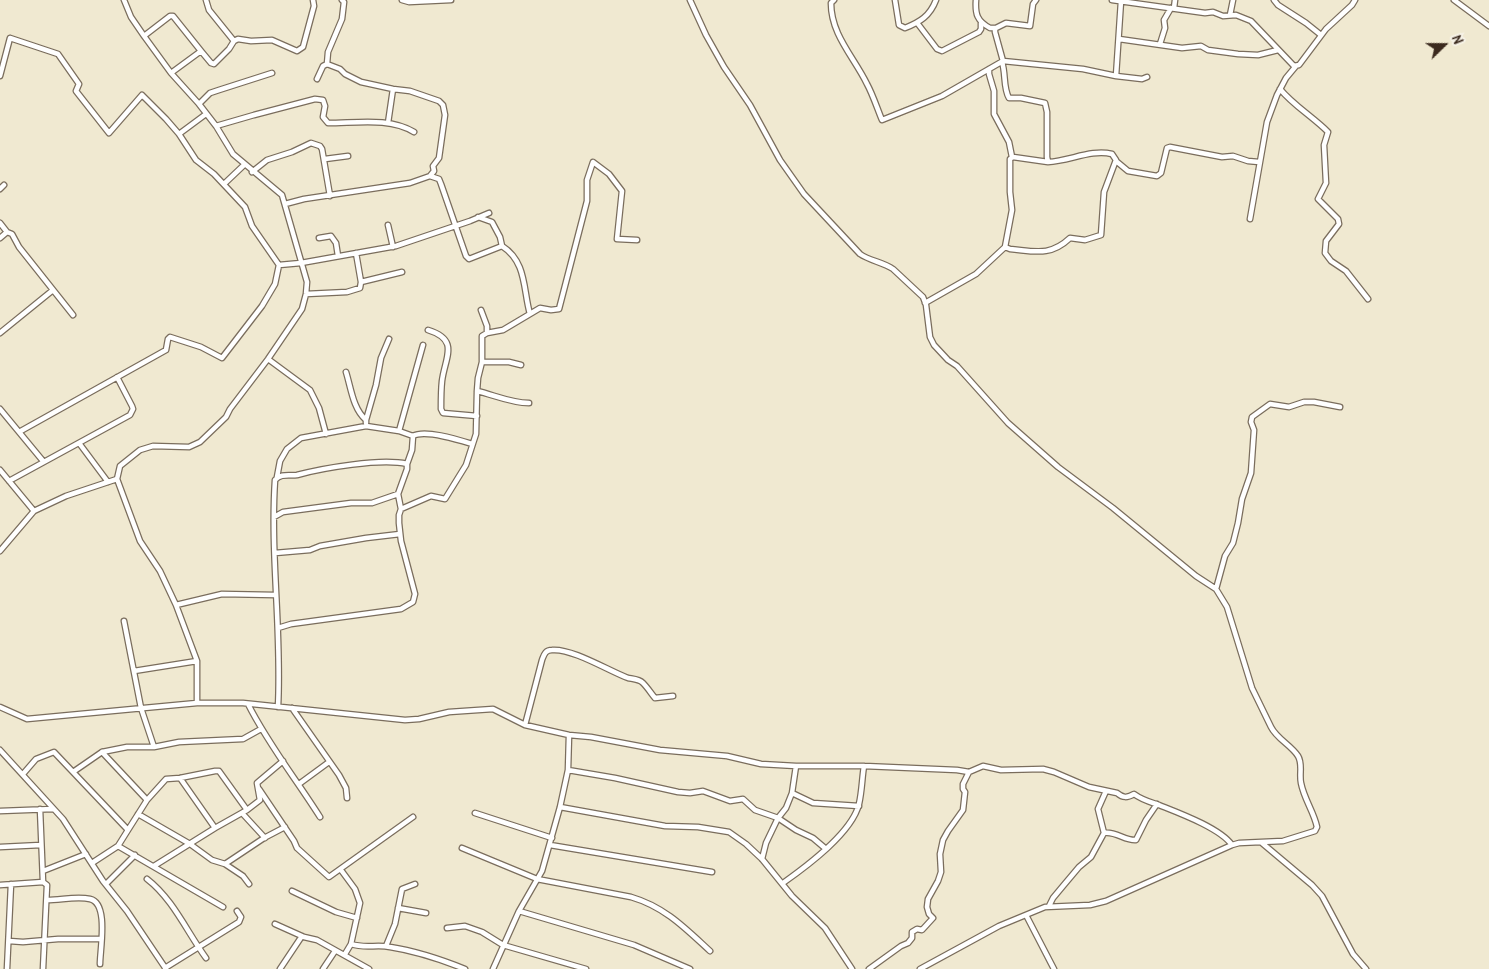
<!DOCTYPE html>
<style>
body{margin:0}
#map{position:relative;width:1489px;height:969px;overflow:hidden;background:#f0e9d1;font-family:"Patrick Hand",sans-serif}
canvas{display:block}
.north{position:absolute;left:1419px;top:20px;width:50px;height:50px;-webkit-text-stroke:4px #f7f3e8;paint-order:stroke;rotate:68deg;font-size:14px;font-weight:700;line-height:20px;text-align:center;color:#3b2a1e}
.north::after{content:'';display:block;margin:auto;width:18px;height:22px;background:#3b2a1e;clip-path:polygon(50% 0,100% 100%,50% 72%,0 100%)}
</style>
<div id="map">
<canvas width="1489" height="969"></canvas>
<div class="north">N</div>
</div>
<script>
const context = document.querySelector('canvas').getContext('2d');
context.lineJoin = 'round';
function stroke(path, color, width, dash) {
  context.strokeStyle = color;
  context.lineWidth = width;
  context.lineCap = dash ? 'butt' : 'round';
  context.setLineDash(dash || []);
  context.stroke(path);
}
const minor = new Path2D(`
 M124 0 131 17 144 36 171 73 199 104 216 126 233 154 282 195 307 282 306 294 302 309 268 359 230 409 226 417 200 442 189 447 153 446 140 450 120 466 117 479 140 541 160 571 176 605 197 661V703
 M206 0 209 10 234 41
 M402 0 409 2 451 0
 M690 0 706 35 724 67 750 105 780 160 804 194 860 254C870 261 883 262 893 269L923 297 926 305 930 337 934 345 948 360 957 366 1008 423 1058 467 1113 508 1196 576 1216 589 1227 607 1252 688 1271 727C1277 739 1291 745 1298 756 1303 764 1299 774 1301 783 1304 799 1314 812 1317 827L1315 831 1283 841 1239 843 1232 845 1106 901 1090 905 1045 907 999 926 920 969
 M834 0 831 3C831 35 854 57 867 84 873 95 877 108 882 120L942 96 1003 61 1083 69 1116 76 1121 1
 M895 0 899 25 905 28C920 22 930 16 936 0
 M976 0C975 14 977 21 990 28H996L1006 23 1030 26 1033 4 1036 0
 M1112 0 1205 13 1213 12 1223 16 1236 15 1251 21 1294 66 1299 65 1326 29 1352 5 1355 0
 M1274 0 1278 5 1306 23 1321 35
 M1454 0 1489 26
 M1174 8 1175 0
 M1230 15 1233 0
 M918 24 937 49 942 51 979 32 981 29V23
 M995 28V32L1003 61
 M144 36 170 16H173L201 51
 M1119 39 1182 48 1201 46 1208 50 1238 54 1258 55 1278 50
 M1160 44 1165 28 1164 20 1171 8
 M327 64 328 52 342 19 344 2 342 0
 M989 69V74L994 91V114L1009 142 1012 157
 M171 73 201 51 211 63 214 64 229 49 234 41 238 39 251 41 272 40 297 51 303 47 314 6 313 0
 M0 76 10 38 58 54 79 84 76 91 109 133 142 95 166 119 179 134 196 160 214 174 245 207 252 226 279 265 275 284 262 306 222 358 201 347 170 337 168 339 166 350 19 432
 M1116 76 1142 79 1147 77
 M317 79 323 66 327 64 340 69 345 74 361 82 393 89 410 91 439 101 443 105 445 115 439 158 433 166 434 171 430 176
 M1280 89C1293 105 1313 117 1328 132L1324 145 1326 183 1318 199 1338 219 1339 224 1326 241 1325 253 1331 261 1346 271 1368 299
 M199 104 210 93 219 90 272 73
 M388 123 393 89
 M216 126 254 115 315 99 323 100 325 106 323 117 328 123C356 123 390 117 414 132
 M179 134 206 114
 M325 159 348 156
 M1116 161 1128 171 1157 176 1161 173 1167 148 1170 147 1222 157 1233 156 1248 161 1259 162
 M252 172 267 160 292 152 311 143 320 146 322 149 330 196
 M224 184 244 165
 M0 189 4 185
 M285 204 304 199 410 183 430 176 439 179 441 184 466 256 469 259 502 246 500 237 492 222 478 217
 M1250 219 1267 122 1277 95 1286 78 1296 66
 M0 223 7 232 12 234 19 247 73 315
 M388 225 393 247
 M0 238 7 232
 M319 238 331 236 336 243 338 256
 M502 246C527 262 523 290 530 314
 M1005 247 1012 210 1010 192V159L1013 157 1048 162
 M279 265 301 263 396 246 470 221 489 213
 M361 282 402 272
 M306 294 347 292 360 288 361 282 356 253
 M925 303 976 274 1005 247 1010 249C1034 251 1050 257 1070 238L1085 240 1101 235 1104 192 1116 160 1112 154C1091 149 1070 161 1048 162L1047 157V112L1045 103 1021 98H1009C1003 88 1006 74 1002 62
 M428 330C460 340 445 357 442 381 441 390 441 400 441 409L443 413 477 416
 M0 333 53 290
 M487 333 503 330 540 308 551 310 559 309 587 201V180L593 162 609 174 622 191 617 239 637 240
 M268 359 310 390 319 408 326 434
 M482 362H509L521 365
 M346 372C351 388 353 409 366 420V423
 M477 391C494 395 511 403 529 403
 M0 409 43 461
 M366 420 376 385 381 358 389 339
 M399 431 423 345
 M79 443 108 482
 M407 464 412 450 413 436C425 429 459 440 472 444
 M0 470 34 511
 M277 477 280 461 287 449 301 438 366 426 399 431 413 436
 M9 481 130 415 133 409 132 406 117 377
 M401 509 431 496 445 499 466 465 476 434 477 391 478 378 482 362V336L487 333V326L481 310
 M274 517 283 512 351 503H372L398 494
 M0 551 34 511 66 496 117 479
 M275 553 310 550 320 546 366 538 400 534
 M1216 589 1225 556 1233 543 1238 523 1242 499 1251 473 1254 430 1251 422 1252 417 1270 404 1289 407 1304 402H1314L1340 407
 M176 605 222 594 275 595
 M124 621 141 708
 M134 671 197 661
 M248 704C268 744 296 779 320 817
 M0 707 27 719 197 703H243L405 720 419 719 449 712 493 709 525 725 569 735 591 737 660 750 727 756 761 764 796 766H864L957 770 969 772 983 766 1001 770 1043 769 1054 772 1089 787 1117 793C1123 798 1127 798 1134 794 1142 800 1150 802 1159 805 1179 813 1220 828 1232 845
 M278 707C282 631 270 556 275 480 281 473 289 476 297 475 323 468 381 458 407 464V469L398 494 401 509 399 515V523L401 541 415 594 413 602 401 609 291 624 278 628
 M141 708 154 747
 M292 708 339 775 346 788 347 798
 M525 725 542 660C544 655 545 650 552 650 572 648 609 671 628 678 633 679 639 679 643 683 647 687 651 693 655 698L673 696
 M0 750 63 819 103 881 127 911 166 969
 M102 752 147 800
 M568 770 615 778 678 792 690 793 703 791 730 801 743 799 755 810 778 818 796 830 813 838 826 849
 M73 772 102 752 127 747H154L179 742 243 739 261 729
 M23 774 36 759 54 752 128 830 118 846 92 863
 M180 778 215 828
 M299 784 329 762
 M259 789 294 841 297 848 329 877 413 817
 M792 793 813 803 859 806
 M560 807 665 826 698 827 729 832 746 844 762 859 792 896 825 928 852 969
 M40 809 43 882 47 885 43 969
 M0 811 53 809
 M242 813 265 838
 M475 813 552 838
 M138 814 190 844 212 860 225 864 243 876 249 884
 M128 830 147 800 166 779 180 778 215 771H219L247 810
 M1104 833 1098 809 1106 791
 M1262 843 1312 885 1322 896 1353 954 1366 969
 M550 845 712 872
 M118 846 223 907
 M0 847 41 845
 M462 848 537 879 631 897C665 907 685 928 710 951
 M762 859 766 843 778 818 786 808 792 793 796 766
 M225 864 264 838 285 827
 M154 866 215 828 247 810 260 800 257 783 283 761
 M341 870 355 889 360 903 351 944 345 954
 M43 871 86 854
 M147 879C173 899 187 932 206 958
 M783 883C807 866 852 833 859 804 862 791 862 778 864 766
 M106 884 135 855
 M0 885 43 882
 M292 891 336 912 357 918
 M47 900C61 900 77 896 90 899 109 903 100 949 100 964
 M1049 906 1053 898 1063 886 1079 867 1091 857 1104 833C1116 831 1125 841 1136 840L1146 820 1157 804
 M398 908 426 913
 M519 911 634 945 690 969
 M1026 915 1054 969
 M275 924 304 937 317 940 369 969
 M447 928 465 926 482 932 503 945 586 969
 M9 941 23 942 58 939H101
 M351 944C366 949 376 944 390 947 416 951 440 959 465 969
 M386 946 395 924 402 889 415 884
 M165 968 239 922 241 917 237 911
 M7 969 11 884
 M280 969 302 936
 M323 969 335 951
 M493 969 519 911 542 871 560 807 568 770 569 735
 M869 969 901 946 908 943 912 938V932L917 929 922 930 933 918 929 914 927 907 928 899 938 881 941 872 940 854 943 840 948 831 963 810 965 792 963 789V784L969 772`);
stroke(minor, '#7a6d5d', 7);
stroke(minor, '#fff', 4.5);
</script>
